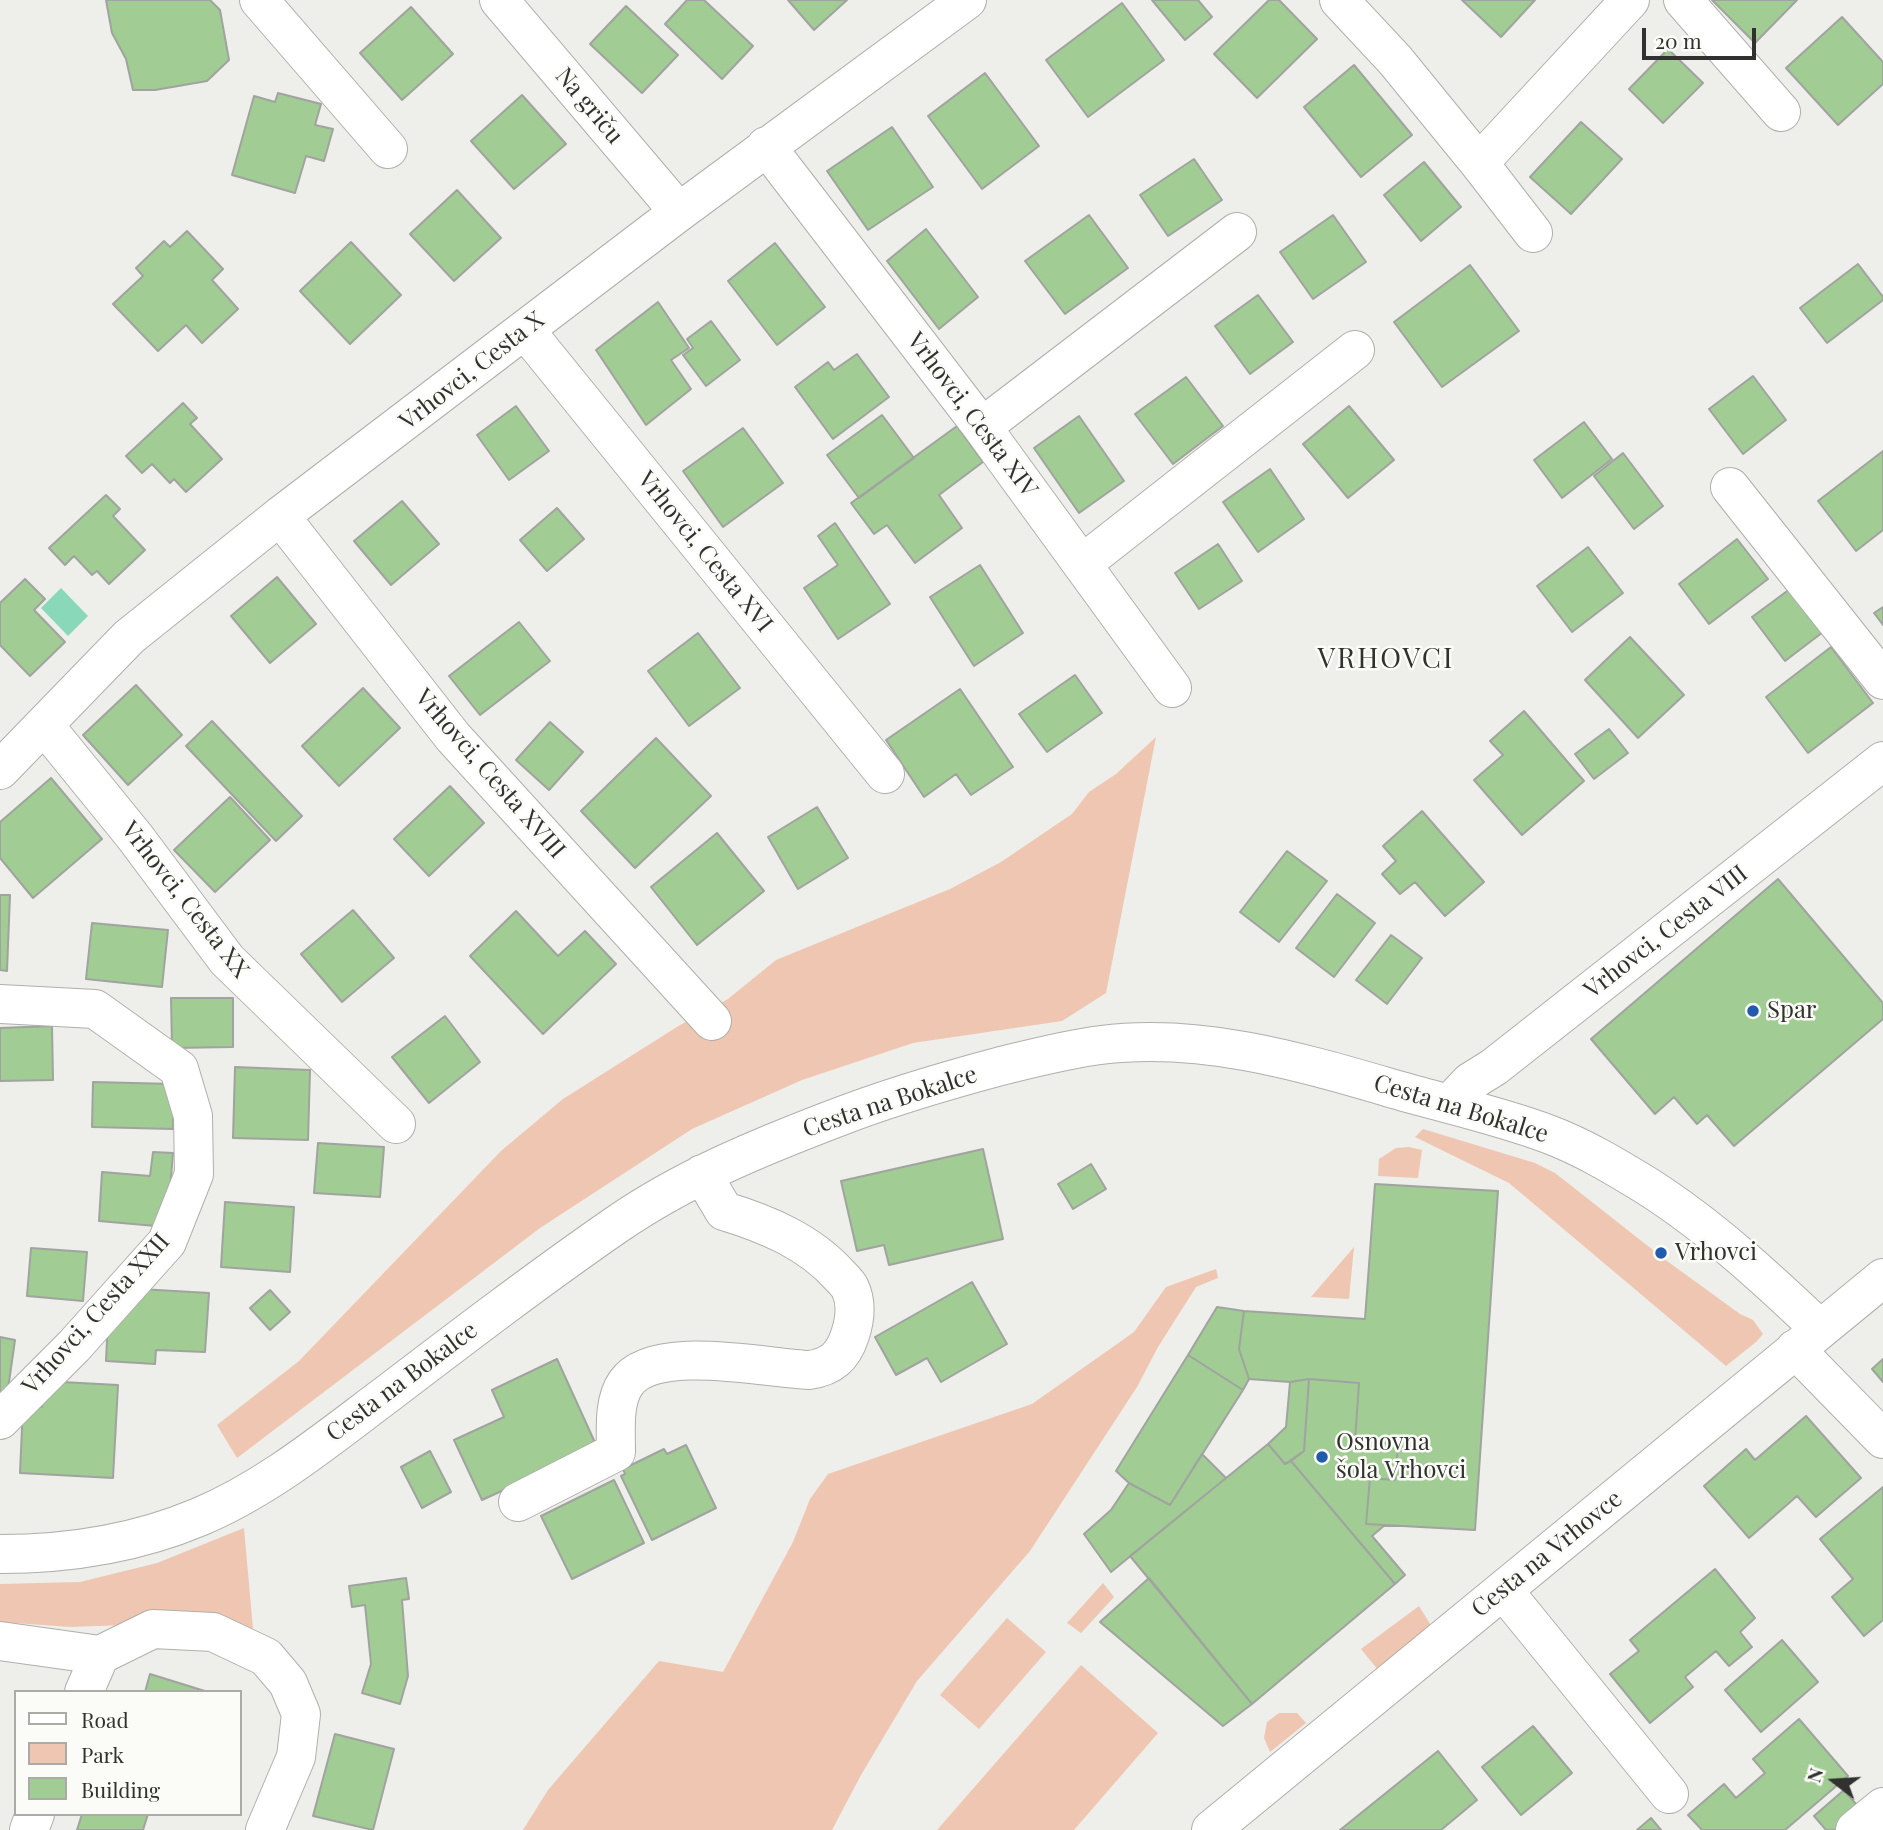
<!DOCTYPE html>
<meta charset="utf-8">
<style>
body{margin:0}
#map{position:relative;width:1883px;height:1830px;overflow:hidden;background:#eeeeea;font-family:"Playfair Display",serif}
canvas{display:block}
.legend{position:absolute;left:14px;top:1690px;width:228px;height:126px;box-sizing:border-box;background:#fbfcf7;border:2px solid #aaaba7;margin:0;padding:9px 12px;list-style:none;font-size:21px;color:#313130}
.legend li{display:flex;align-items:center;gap:14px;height:35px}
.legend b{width:35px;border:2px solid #aaaba7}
.north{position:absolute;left:1799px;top:1746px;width:70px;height:70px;-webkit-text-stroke:5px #fbfcf7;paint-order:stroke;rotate:287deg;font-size:19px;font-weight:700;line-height:28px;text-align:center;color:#313130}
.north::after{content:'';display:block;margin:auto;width:24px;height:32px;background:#313130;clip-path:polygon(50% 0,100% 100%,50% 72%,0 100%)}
.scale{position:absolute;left:1642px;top:28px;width:114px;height:32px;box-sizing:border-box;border:4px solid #313130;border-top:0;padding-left:9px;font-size:21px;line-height:24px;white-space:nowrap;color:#313130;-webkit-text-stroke:5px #fbfcf7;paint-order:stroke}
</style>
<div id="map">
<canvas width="1883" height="1830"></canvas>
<ul class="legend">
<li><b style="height:9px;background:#fff"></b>Road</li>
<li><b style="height:19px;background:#efc6b1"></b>Park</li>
<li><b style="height:19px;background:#a1cc93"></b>Building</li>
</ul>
<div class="north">N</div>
<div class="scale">20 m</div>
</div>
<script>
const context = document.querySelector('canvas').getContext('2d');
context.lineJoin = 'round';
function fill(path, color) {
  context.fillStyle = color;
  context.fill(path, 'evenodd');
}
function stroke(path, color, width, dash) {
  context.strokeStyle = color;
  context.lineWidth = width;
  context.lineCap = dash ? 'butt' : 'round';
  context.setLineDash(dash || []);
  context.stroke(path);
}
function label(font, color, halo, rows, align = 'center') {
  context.font = font + ' "Playfair Display",serif';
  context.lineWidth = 5;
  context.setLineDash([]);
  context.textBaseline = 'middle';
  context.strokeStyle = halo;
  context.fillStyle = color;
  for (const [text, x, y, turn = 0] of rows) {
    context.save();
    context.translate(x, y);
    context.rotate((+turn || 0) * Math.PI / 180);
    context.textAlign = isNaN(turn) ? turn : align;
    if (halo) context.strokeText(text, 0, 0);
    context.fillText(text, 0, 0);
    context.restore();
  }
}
fill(new Path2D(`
 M1156 737 1106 993 1062 1021 913 1043 802 1080 692 1129 540 1228 237 1458 217 1425 299 1361 501 1151 563 1099 680 1025 728 999 776 960 950 889 1001 862 1072 814 1089 792 1116 774Z
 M1423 1129 1535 1163 1555 1173 1667 1261 1740 1314 1753 1320 1763 1334 1756 1342 1726 1366 1509 1183 1415 1137Z
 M1409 1147 1422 1150 1418 1178 1378 1176 1379 1159 1396 1148Z
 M1354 1247 1349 1299 1311 1297Z
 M1216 1269 1218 1278 1196 1287 1158 1347 1137 1387 1030 1551 917 1681 861 1775 832 1830H523L548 1790 659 1661 723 1672 793 1542 810 1499 828 1474 1032 1404 1134 1332 1166 1287Z
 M244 1528 253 1629 228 1621 71 1627 0 1622V1584L80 1582 157 1563Z
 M1103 1583 1114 1597 1081 1633 1067 1623Z
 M1419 1606 1435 1632 1383 1676 1361 1649Z
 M1007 1618 1046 1652 979 1729 940 1695Z
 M1081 1665 1158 1733 1074 1830H937Z
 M1279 1713H1297L1306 1723 1270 1752 1264 1738 1267 1722Z`), '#efc6b1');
fill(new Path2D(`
 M61 588 88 616 68 636 41 608Z`), '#89d8ba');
const building = new Path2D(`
 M106 0H210L220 10 229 60 207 81 155 90H133L126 59 112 33Z
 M687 0H704L753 46 722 79 665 24Z
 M788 0H847L814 30Z
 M1152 0H1198L1212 17 1185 40Z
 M1269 0H1279L1317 39 1257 98 1214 54Z
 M1462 0H1535L1501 37Z
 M1712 0H1797L1755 43Z
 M1122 3 1164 60 1088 117 1046 60Z
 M626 6 678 55 642 93 590 44Z
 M411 7 453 54 402 100 360 53Z
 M1842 17 1883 62V84L1838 125 1786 68Z
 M1668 49 1703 83 1663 123 1629 89Z
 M1354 65 1412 135 1361 177 1304 107Z
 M985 73 1039 146 982 189 928 116Z
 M278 93 321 104 315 125 333 129 324 161 306 156 295 193 232 175 254 96 275 102Z
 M522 95 566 144 514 189 471 141Z
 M1581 122 1622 159 1571 214 1530 177Z
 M892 127 933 187 868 230 827 171Z
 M1194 159 1222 200 1168 236 1140 195Z
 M1424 162 1461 207 1421 241 1384 195Z
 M457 190 501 238 454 281 410 234Z
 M1089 215 1128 268 1065 314 1025 261Z
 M1333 215 1366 262 1313 299 1280 252Z
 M926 229 978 297 939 329 887 261Z
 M187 231 223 269 212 280 238 309 202 343 186 325 158 351 113 304 143 276 136 268 164 241 170 247Z
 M351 242 401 295 350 344 300 291Z
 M775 243 825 307 777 345 728 281Z
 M1858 264 1883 297V300L1827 343 1800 308Z
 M1470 265 1519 331 1442 387 1394 322Z
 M1258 295 1293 342 1250 374 1215 326Z
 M658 302 689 348 671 360 691 389 646 425 596 350Z
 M711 321 740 360 706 386 683 355 693 348 687 339Z
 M857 354 889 397 833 439 795 387 828 362 834 370Z
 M1753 376 1786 420 1743 454 1709 409Z
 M1186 377 1223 426 1173 464 1135 414Z
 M183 403 197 418 190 424 222 459 186 492 174 479 170 483 152 464 142 473 126 456Z
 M516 406 549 451 509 480 477 435Z
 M1349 406 1394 460 1348 498 1303 444Z
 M882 415 914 458 859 498 827 455Z
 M1079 416 1124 481 1079 513 1034 448Z
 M1584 422 1612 459 1562 498 1534 460Z
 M957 426 983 462 939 495 962 528 915 563 887 525 874 534 851 503Z
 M743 428 783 483 723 527 683 471Z
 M1883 451V530L1856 551 1818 501Z
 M1623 453 1663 506 1634 529 1594 476Z
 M1270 469 1304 519 1258 552 1223 502Z
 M106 495 120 509 113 516 145 550 109 584 97 571 92 575 74 556 65 565 49 548Z
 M402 501 439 544 391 585 354 541Z
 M557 508 584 539 547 571 520 540Z
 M835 523 890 604 838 639 804 588 838 565 818 536Z
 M1737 539 1768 579 1709 624 1679 584Z
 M1218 544 1242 581 1199 609 1175 573Z
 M1588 547 1623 593 1572 632 1537 586Z
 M980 565 1023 633 974 666 930 597Z
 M277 577 316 624 270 663 231 616Z
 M25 579 45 599 34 610 65 642 30 676 0 645V603Z
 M1794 586 1827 629 1785 661 1752 617Z
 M1883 607V625L1874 613Z
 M519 622 550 661 480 715 449 676Z
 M698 633 740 688 689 726 648 671Z
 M1630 637 1684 695 1638 738 1585 680Z
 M1831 647 1873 703 1808 753 1766 697Z
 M1075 675 1102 713 1047 752 1019 714Z
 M136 685 182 735 128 785 83 735Z
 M363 688 400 728 339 786 302 746Z
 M960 689 1013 767 971 795 956 774 924 797 886 740Z
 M1524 711 1584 781 1522 835 1474 780 1503 755 1490 741Z
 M212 721 302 816 276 841 186 746Z
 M550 722 583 752 549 790 516 760Z
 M1609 729 1628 753 1594 779 1575 754Z
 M656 738 711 796 635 868 581 811Z
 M51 778 102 839 33 898 0 858V822Z
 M450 786 484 823 429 876 394 839Z
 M230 797 270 840 215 892 174 850Z
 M817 807 848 858 798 889 768 837Z
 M1422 811 1484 882 1445 916 1415 882 1400 894 1382 874 1396 861 1383 846Z
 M717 833 764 891 697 945 651 887Z
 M1287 851 1327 881 1279 942 1240 912Z
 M1778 879 1883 1003V1019L1734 1146 1707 1115 1697 1124 1674 1097 1655 1114 1591 1039Z
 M1337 894 1375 923 1334 977 1296 948Z
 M0 895H10L7 971 0 970Z
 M353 910 394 958 342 1002 301 954Z
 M516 911 558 956 585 931 616 964 543 1034 470 956Z
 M92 923 168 930 162 987 86 979Z
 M1391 935 1422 958 1387 1004 1356 980Z
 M171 998H233V1047L172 1048Z
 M445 1016 480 1062 429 1103 392 1057Z
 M52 1026 53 1080 0 1081V1028Z
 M235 1067 310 1070 308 1140 233 1138Z
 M93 1082 174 1084 173 1129 92 1127Z
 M318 1143 384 1147 380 1197 314 1193Z
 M983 1149 1003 1239 889 1265 884 1245 857 1251 841 1181Z
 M153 1152 173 1153 167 1227 99 1221 102 1172 150 1176Z
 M1091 1164 1106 1189 1073 1209 1058 1184Z
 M1375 1184 1498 1191 1475 1530 1366 1524 1370 1478 1395 1480 1398 1444 1355 1441 1359 1383 1309 1379 1290 1382 1249 1379 1239 1349 1244 1311 1365 1319Z
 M225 1202 294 1207 290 1272 221 1267Z
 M31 1248 87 1252 83 1301 27 1296Z
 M972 1282 1007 1344 941 1382 927 1358 896 1375 875 1337Z
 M140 1289 209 1293 205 1352 156 1350 155 1364 106 1361 108 1320Z
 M270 1290 290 1312 270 1330 250 1308Z
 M1217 1307 1244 1311 1239 1349 1249 1379 1243 1390 1188 1355Z
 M0 1337 15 1340 7 1396 0 1395Z
 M1188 1355 1243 1390 1170 1505 1129 1483 1116 1471Z
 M557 1359 597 1447 482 1500 454 1440 504 1417 492 1390Z
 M1883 1359V1382L1872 1369Z
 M1309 1379 1304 1451 1285 1464 1268 1444 1286 1427 1290 1382Z
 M1309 1379 1359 1383 1355 1441 1398 1444 1395 1480 1370 1478 1366 1524 1385 1525 1372 1536 1405 1575 1395 1584 1291 1461 1304 1451Z
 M43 1381 118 1385 113 1478 20 1473 23 1406 42 1407Z
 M1806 1416 1861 1478 1816 1517 1797 1496 1749 1538 1704 1486 1746 1449 1755 1460Z
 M1268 1444 1285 1464 1291 1461 1395 1584 1252 1704 1130 1556Z
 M686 1445 716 1508 652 1540 621 1476 625 1474 623 1469 664 1449 667 1454Z
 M430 1451 451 1492 422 1508 401 1467Z
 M1202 1454 1226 1478 1111 1572 1084 1534 1111 1510 1129 1483 1170 1505Z
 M614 1480 644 1543 572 1579 541 1516Z
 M1883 1487V1620L1864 1636 1832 1597 1853 1579 1820 1539Z
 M1715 1569 1755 1618 1740 1632 1752 1647 1729 1666 1716 1651 1685 1677 1693 1687 1650 1723 1610 1674 1639 1651 1630 1640Z
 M406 1578 409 1599 402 1600 408 1676 400 1704 362 1693 371 1664 365 1605 352 1607 349 1586Z
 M1149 1578 1252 1704 1223 1726 1100 1622Z
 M1782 1640 1818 1682 1761 1732 1725 1690Z
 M150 1674 208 1692H145Z
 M1799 1719 1848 1776 1785 1830H1702L1688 1815 1724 1784 1736 1798 1765 1773 1753 1759Z
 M1533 1726 1572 1773 1521 1815 1482 1767Z
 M335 1734 394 1749 373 1830 313 1816Z
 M1438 1751 1477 1800 1441 1830H1340Z
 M1844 1790 1861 1810 1837 1830H1826L1814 1816Z
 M82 1814H148L143 1830H77Z
 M1651 1818 1661 1830H1637Z`);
fill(building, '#a1cc93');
stroke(building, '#a0a39f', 2);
const minor = new Path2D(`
 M259 0 388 149
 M499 0 679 212
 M1339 0 1395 60 1479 163 1630 0
 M1683 0 1781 112
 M766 146 982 427 1172 688
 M1479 163 1533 233
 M525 330 885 774
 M982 427 1237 232
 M1730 487 1883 680
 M280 516 453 737 712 1021
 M1082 564 1355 350
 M44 725 135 837 227 960 396 1124
 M0 770 129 637 280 516 679 212 967 0
 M0 1004 95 1009 179 1069 193 1116 194 1174 167 1242 74 1346 0 1420
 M1449 1104 1470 1082 1494 1067 1883 761
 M1795 1349 1883 1439
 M518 1502 616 1452C616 1431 613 1401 626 1383 654 1343 764 1368 809 1370 831 1367 843 1357 850 1335 855 1320 857 1303 850 1288 848 1284 843 1279 840 1276 810 1242 767 1224 724 1211L702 1174
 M0 1554C69 1554 135 1544 199 1517 268 1488 327 1439 386 1395 462 1337 538 1279 616 1225 684 1178 760 1147 836 1118 890 1097 945 1081 1001 1066 1034 1058 1068 1049 1101 1045 1204 1032 1304 1063 1401 1091 1450 1105 1500 1116 1548 1134 1583 1147 1616 1167 1647 1186 1710 1226 1766 1278 1820 1329
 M1503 1590 1669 1794
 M0 1641 100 1655 84 1692
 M100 1655 153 1629 213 1632 266 1657 288 1683 301 1714 296 1757 265 1830
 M29 1830 35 1814
 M1211 1830 1883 1278
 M1855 1830 1883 1807`);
stroke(minor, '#afafab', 40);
stroke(minor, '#fff', 38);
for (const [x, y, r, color] of [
 [1753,1011,7,"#215bad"],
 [1661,1253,7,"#215bad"],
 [1322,1457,7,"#215bad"]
]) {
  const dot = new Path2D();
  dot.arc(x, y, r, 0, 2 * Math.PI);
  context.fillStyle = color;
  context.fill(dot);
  stroke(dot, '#fbfcf7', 2.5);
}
label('24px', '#313130', '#fbfcf7', [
 ["Na griču",589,106,50],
 ["Vrhovci, Cesta X",472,371,-38],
 ["Vrhovci, Cesta XIV",972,415,53],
 ["Vrhovci, Cesta XVI",705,552,51],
 ["Vrhovci, Cesta XVIII",490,774,49],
 ["Vrhovci, Cesta XX",185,900,52],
 ["Vrhovci, Cesta VIII",1666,932,-38],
 ["Cesta na Bokalce",890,1102,-18],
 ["Cesta na Bokalce",1461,1109,17],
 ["Vrhovci, Cesta XXII",96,1314,-48],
 ["Cesta na Bokalce",402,1382,-37],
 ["Cesta na Vrhovce",1547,1554,-39]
]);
label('24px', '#313130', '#fbfcf7', [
 ["Spar",1767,1011],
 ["Vrhovci",1675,1253],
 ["Osnovna",1336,1443],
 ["šola Vrhovci",1336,1471]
], 'left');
context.letterSpacing = '2px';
label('28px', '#313130', '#fbfcf7', [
 ["VRHOVCI",1386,659]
]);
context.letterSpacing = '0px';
</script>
